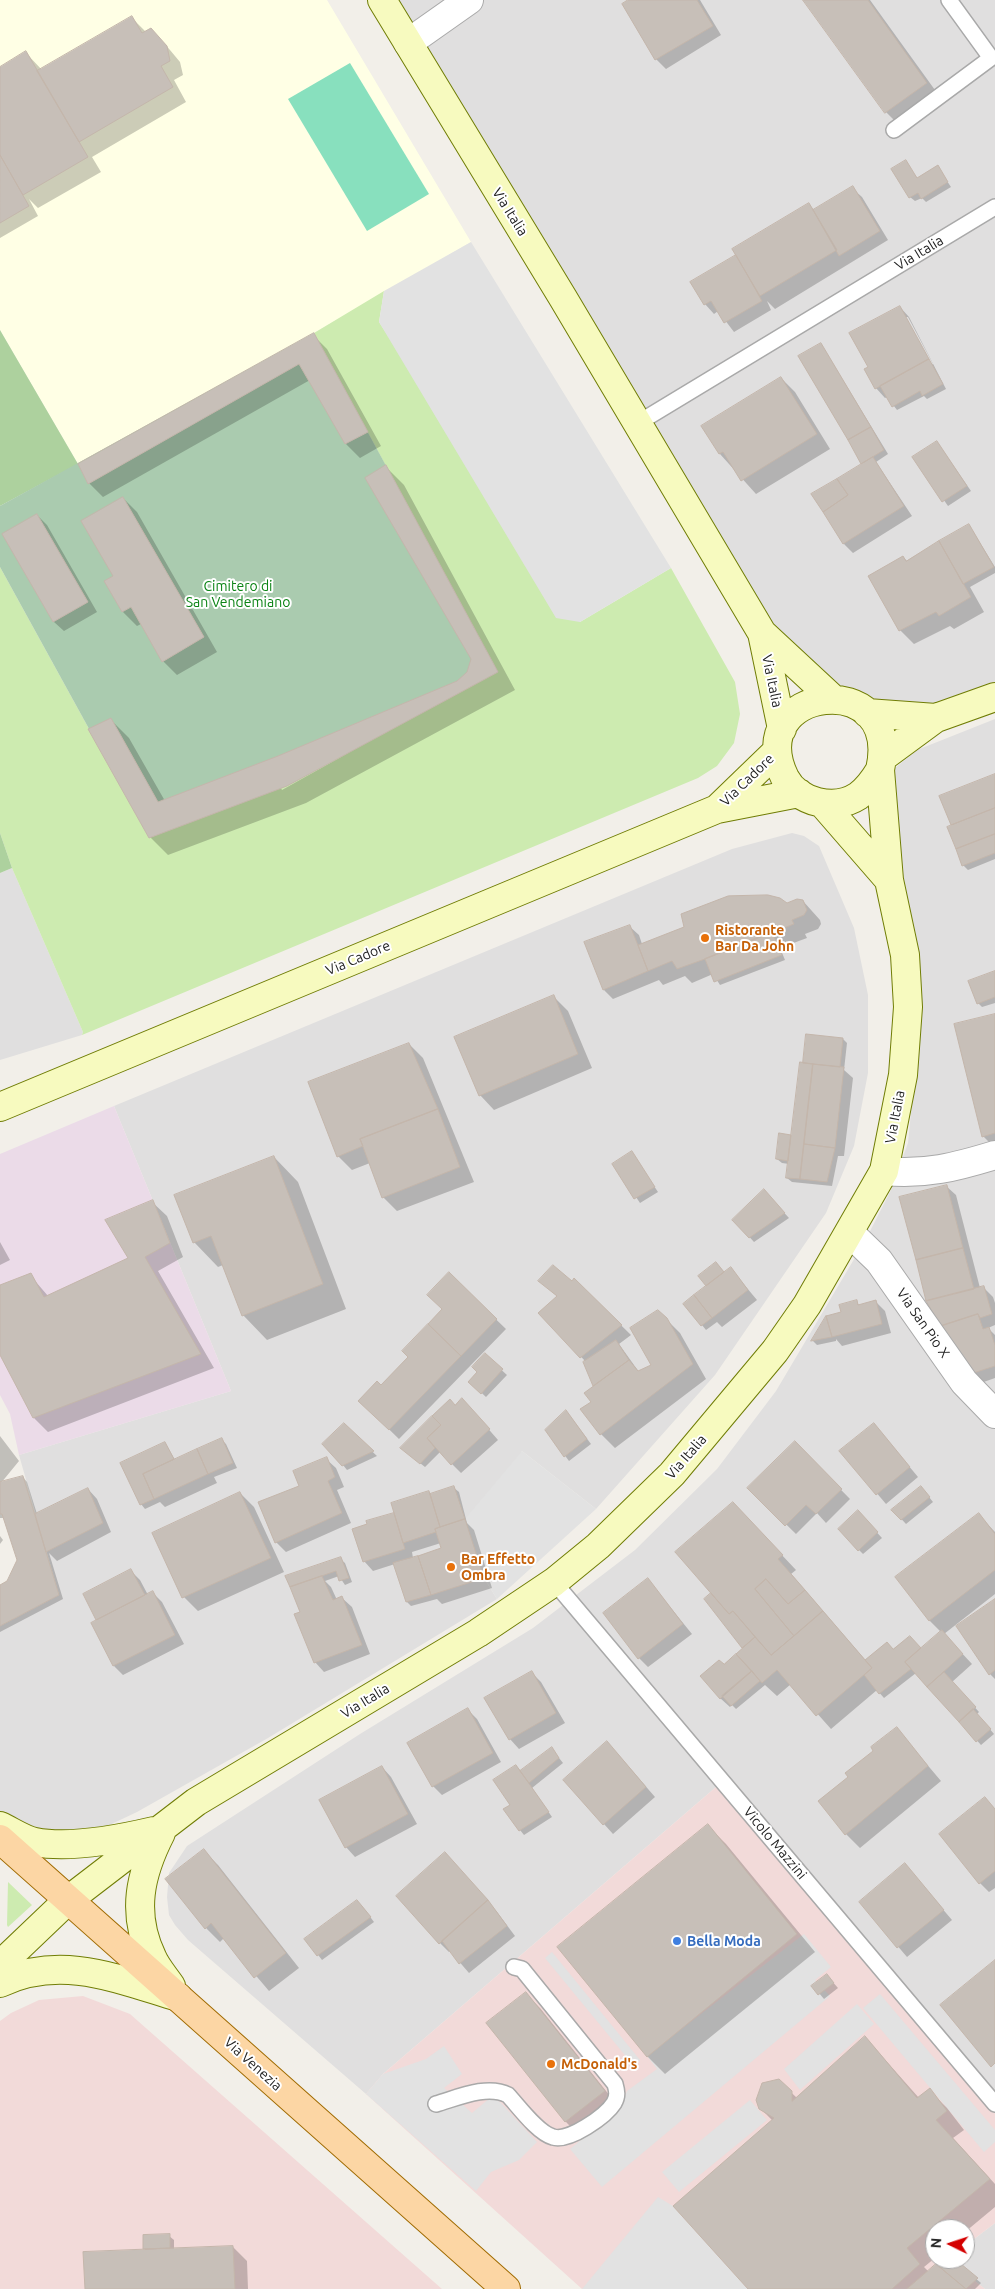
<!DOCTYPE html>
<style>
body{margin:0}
#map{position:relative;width:995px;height:2289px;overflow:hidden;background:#f2efe9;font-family:Ubuntu,sans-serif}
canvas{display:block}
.north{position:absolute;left:925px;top:2219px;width:50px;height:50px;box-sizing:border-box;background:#fff;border:1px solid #a7a7a7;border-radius:50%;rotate:274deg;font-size:14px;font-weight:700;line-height:20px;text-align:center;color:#222}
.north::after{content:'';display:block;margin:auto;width:18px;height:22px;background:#d40000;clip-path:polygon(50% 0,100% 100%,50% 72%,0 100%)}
</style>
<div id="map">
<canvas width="995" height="2289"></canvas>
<div class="north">N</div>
</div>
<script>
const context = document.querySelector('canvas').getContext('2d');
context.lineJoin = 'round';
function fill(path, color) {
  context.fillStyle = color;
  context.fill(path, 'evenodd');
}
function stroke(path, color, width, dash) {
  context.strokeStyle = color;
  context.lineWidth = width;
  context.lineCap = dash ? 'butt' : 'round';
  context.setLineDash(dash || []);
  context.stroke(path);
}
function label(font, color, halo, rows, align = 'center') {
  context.font = font + ' Ubuntu,sans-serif';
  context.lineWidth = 4;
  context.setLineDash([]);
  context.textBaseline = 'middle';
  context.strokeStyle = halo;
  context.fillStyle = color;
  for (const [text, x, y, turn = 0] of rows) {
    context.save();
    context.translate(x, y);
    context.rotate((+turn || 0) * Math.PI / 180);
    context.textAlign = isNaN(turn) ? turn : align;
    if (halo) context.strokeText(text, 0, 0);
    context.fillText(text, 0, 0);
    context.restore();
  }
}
fill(new Path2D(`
 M382 0H995V697L867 713 762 633Z
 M995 719V2104L723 1781 383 2074 366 2094 188 1940 175 1925 169 1915 167 1897 169 1873 187 1846 360 1734 533 1628 635 1550 717 1469 776 1391 866 1239 890 1192 908 1143 918 1041 886 796 895 768 917 750Z
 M792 833 804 836 819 846 854 928 868 995V1073L854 1146 826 1213 715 1375 596 1509 522 1451 484 1578 497 1599 268 1738 137 1812 86 1836 38 1839 0 1819V1626L59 1595 19 1455 231 1391 114 1106 732 849Z
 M12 868 83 1032 82 1035 0 1060V873Z
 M995 2223V2289H985L947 2260 965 2259V2246Z`), '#e0dfdf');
fill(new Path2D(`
 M723 1781 995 2104V2223L965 2246V2229H935V2259H948L985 2289H582L366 2094 383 2074Z
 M83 1996 130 2014 442 2289H0V2021L11 2013 39 2000Z`), '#f2dad9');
fill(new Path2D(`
 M114 1106 231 1391 19 1455 10 1414 0 1395V1154Z`), '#ebdbe8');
fill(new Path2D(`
 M0 0H327L471 242 314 333 78 464 0 330Z`), '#ffffe5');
fill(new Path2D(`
 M384 291 379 322 580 622 671 568 735 682 740 714 734 743 717 766 698 778 82 1035 83 1032 12 868 0 833V567L149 838 497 671 314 333Z
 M8 1882 32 1905 8 1927 7 1925Z`), '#cdebb0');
fill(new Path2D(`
 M0 330 78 464 0 506Z
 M0 833 12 868 0 873Z`), '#add19e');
fill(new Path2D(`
 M314 333 498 672 149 838 0 567V506Z`), '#aacbaf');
fill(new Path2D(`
 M350 63 429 194 367 231 288 99Z`), '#88e0be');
fill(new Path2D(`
 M471 242 671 568 580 622 556 618 379 322 384 291Z
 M522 1451 596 1509 497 1599 484 1578 465 1519Z
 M804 1934 831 1967 815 1980 830 1996 602 2187 570 2149 621 2107 627 2091 657 2069 647 2056Z
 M552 1952 640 2060 633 2065 545 1958Z
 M880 1994 995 2130V2142L984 2152 863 2008Z
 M857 2004 874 2024 800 2090 784 2069Z
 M444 2046 462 2074 444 2088 472 2113 491 2097 500 2102 537 2142 519 2160 491 2172 476 2191 366 2094 383 2074 426 2059Z
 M750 2100 767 2120 679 2192 662 2172Z
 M658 2197 673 2206 748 2289H582Z`), '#e2e2e2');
fill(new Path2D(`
 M631 0H700L721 35 666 69 656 59 624 4Z
 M805 0H870L940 97 900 126 886 112Z
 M132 18 146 32 165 44 180 62 183 75 174 80 186 102 92 157 101 172 38 208 29 199 38 216 0 238V68L26 53 42 70Z
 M905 162 918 179 937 166 951 187 926 202 922 198 915 201 910 197Z
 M852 188 862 197 888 240 775 309 767 301 771 310 734 332 718 311 714 314 705 304 739 261 809 205 814 210Z
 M900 307 909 317 946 389 927 399 924 396 897 410 887 397 885 398 876 388 869 367ZM905 317H908L933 364 931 365Z
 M313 335 327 349 381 446 360 458 346 444 310 380 103 497 89 483Z
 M821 344 888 454 876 462 912 516 853 553 844 544 824 511 863 464Z
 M781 378 795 392 830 449 756 494 720 454 703 426Z
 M937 442 971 491 948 506 914 457Z
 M386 467 404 485 515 690 306 803 168 855 150 837 111 720 129 738 165 801 278 757 458 682 468 673 473 659ZM348 753 282 790 281 788 342 755Z
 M123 498 137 512 217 652 177 675 163 661 141 624 137 626 123 612 106 582 115 577Z
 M37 515 47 525 97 612 64 631 54 622 4 534Z
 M969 525 995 567V573L970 587 984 612 954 629 950 626 914 644 900 630 903 557 907 561Z
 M995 776V859L968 870 963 865 953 826 941 797Z
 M803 901 820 920 821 924 818 929 805 934 807 938 780 948 785 960 720 985 713 974 692 983 685 976 663 985 659 980 613 999 604 990 586 943 629 926 639 935 642 944Z
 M995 972V1003L982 1007 978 1003Z
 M554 997 568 1011 592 1068 494 1110 480 1095Z
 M995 1015V1148L983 1136Z
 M807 1035 843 1039 847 1043 844 1070 853 1078 844 1156H838L832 1186 792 1182 787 1178 789 1164 782 1163 777 1159 780 1135 792 1136Z
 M409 1044 423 1058 474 1182 397 1211 383 1197 370 1163 352 1170 338 1156Z
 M632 1153 658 1192 640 1203 614 1164Z
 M274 1157 298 1182 346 1309 267 1340 243 1315 223 1265 218 1267 194 1242Z
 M946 1186 956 1195 980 1288H984L993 1297 995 1303V1325L988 1328 995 1335V1378L978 1384 962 1367Z
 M764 1191 789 1218 754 1242 734 1220Z
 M152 1202 167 1216 183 1257 158 1271 214 1368 48 1432 34 1418 0 1353V1286L30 1275 48 1296 129 1259Z
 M0 1242 10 1260 0 1265Z
 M716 1263 725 1273 731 1269 757 1300 722 1327 717 1322 706 1330 685 1304 707 1286Z
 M449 1274 506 1329 399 1439 360 1401 381 1387 410 1357 444 1310Z
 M575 1280 631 1335 619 1344 639 1372 653 1365 666 1319 680 1333 706 1379 615 1448 601 1434 592 1402 595 1386 586 1362 540 1313 558 1297 540 1281 572 1283Z
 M856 1302 860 1306 876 1302 885 1311 891 1333 842 1346 836 1339V1341L817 1345 813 1341 827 1317 842 1313Z
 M485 1355 507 1375 486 1397 470 1382 479 1372Z
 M455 1406 471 1409 498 1440 461 1473 440 1452 425 1467 406 1452Z
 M570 1416 591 1444 569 1461 546 1430Z
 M874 1424 918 1477 886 1504 841 1451Z
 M344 1425 377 1456 347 1470 343 1465Z
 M0 1436 19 1461 1 1483 23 1477 27 1482 37 1514 88 1489 97 1499 111 1532 57 1561 49 1553 63 1599 0 1632V1586L8 1582 19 1560 5 1518H0Z
 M221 1439 226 1444 237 1468 214 1477 217 1483 165 1507 160 1502 145 1509 141 1504 122 1463 165 1443 175 1460Z
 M795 1443 850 1499 826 1523 817 1513 796 1534 749 1488Z
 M326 1459 336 1468 344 1487 337 1490 351 1523 286 1552 276 1542 301 1486Z
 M454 1488 459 1492 467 1523 474 1530 492 1588 442 1604 437 1599 411 1606 407 1602 395 1564 373 1571 364 1561 395 1513 429 1492 431 1495ZM441 1543 443 1549 413 1558 412 1552Z
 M925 1492 933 1502 906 1524 893 1510Z
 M240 1493 254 1507 284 1572 198 1611 184 1597Z
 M858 1512 882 1538 863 1554 859 1550Z
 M979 1515 995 1532V1594L944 1634 972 1664 952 1682 979 1712 977 1714 994 1734 981 1745 916 1673 884 1698 877 1690 831 1729 791 1684 777 1696 765 1685 736 1709 732 1705 730 1707 720 1698 724 1666 744 1648 706 1599 710 1595 747 1518 796 1570 791 1574 866 1661 893 1650 909 1637 921 1649 941 1632 929 1620Z
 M0 1536 3 1540 0 1544Z
 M340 1559 345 1563 352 1582 345 1585 339 1576 325 1581 331 1587 337 1600 342 1598 352 1607 370 1654 324 1672 315 1662 301 1613 287 1577Z
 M131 1571 140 1580 148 1595 153 1593 162 1602 184 1644 123 1675 114 1666 98 1621 85 1595Z
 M648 1580 692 1634 648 1667 639 1658Z
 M995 1601V1679L990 1674Z
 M531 1672 541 1682 565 1723 519 1749 510 1739Z
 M468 1710 477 1719 501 1762 442 1795 433 1786Z
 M897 1729 941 1781 860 1848 846 1834 850 1778Z
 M552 1749 563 1763 532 1788 552 1817 524 1835 520 1830 511 1805 516 1766 521 1771Z
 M616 1752 655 1797 613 1834 604 1824Z
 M382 1767 391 1777 417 1824 355 1857 346 1847Z
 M985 1799 995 1809V1888L989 1892 980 1883Z
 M708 1826 726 1844 815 1952 665 2074 647 2056Z
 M204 1851 218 1865 299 1968 269 1991 224 1938 220 1942 206 1928Z
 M454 1863 497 1912 515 1936 469 1973 450 1951 449 1952 440 1943Z
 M905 1865 952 1920 907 1957 860 1902Z
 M362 1906 374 1922 322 1960 306 1939Z
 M831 1980 838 1988 824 1999 813 1986Z
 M526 1994 540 2008 618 2106 580 2136 566 2122 488 2023Z
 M865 2037 919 2098 929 2090 947 2108 964 2130 953 2138 995 2184V2207L965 2232V2229H935V2258L924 2267 929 2272 944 2259H953L981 2283 975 2289H750L773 2121 760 2108 778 2080 797 2098Z
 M169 2236 174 2240V2249L233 2247 247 2261 248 2289H86L145 2251 144 2237Z`), '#0003');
const building = new Path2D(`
 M628 0H697L713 26 655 60 622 4Z
 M803 0H868L927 83 885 113Z
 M132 16 142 33 151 28 167 46 170 61 161 66 173 87 79 142 37 71Z
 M26 51 88 157 23 195 0 155V67Z
 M0 155 29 206 0 223Z
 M906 160 917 178 938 165 948 182 921 199 918 193 909 198 891 169Z
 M853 186 880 231 839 256 813 210Z
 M809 203 837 250 760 296 732 249Z
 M736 255 762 301 724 323 711 301 704 305 690 282Z
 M900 306 929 359 875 389 864 369 868 367 849 333Z
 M314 333 368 432 345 444 299 364 88 484 78 464Z
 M821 343 871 427 848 440 798 356Z
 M929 359 943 384 922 396 920 391 892 407 880 386Z
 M781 377 817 434 741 481 723 452 719 454 701 426Z
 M871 427 884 450 861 464 848 440Z
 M937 441 967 486 942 502 912 457Z
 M873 457 904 506 843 544 823 512 848 495 837 479Z
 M386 465 498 672 287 786 149 838 88 729 111 718 158 802 278 756 457 681 467 672 471 659 365 478Z
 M837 479 848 495 823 512 811 494Z
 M123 497 204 637 162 662 131 607 122 612 104 581 113 576 81 521Z
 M37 514 88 602 53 622 2 534Z
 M969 524 994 567 963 584 939 541Z
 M939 541 971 597 939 616 936 612 899 631 868 576 903 556 906 561Z
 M995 774V808L951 825 939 796Z
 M995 808V834L956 849 947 827Z
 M995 834V853L962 866 956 849Z
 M768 895 780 898 787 903 797 899 803 900 807 910 804 915 792 920 794 924 705 959 677 969 672 961 648 971 638 945 684 927 681 914 728 896Z
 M630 925 648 971 603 990 584 942Z
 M772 932 782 955 714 982 705 959Z
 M995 971V997L977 1004 968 981Z
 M554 995 578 1054 479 1096 454 1037Z
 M995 1014V1133L982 1137 954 1024Z
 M806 1034 843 1038 840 1067 803 1063Z
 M409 1043 438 1109 360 1139 363 1146 337 1157 308 1082Z
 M800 1062 813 1064 800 1179 786 1178Z
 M813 1064 844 1067 835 1148 804 1144Z
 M438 1109 460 1167 382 1198 360 1139Z
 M779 1133 791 1135 788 1161 776 1159Z
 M804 1144 835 1148 827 1182 800 1179Z
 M632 1151 655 1187 634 1199 612 1164Z
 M274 1156 323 1284 242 1316 211 1236 193 1243 174 1195Z
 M947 1185 963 1248 916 1260 899 1197Z
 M764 1189 785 1213 749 1238 732 1220Z
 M153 1200 170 1243 145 1257 201 1354 33 1418 0 1355V1285L31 1273 44 1297 128 1258 105 1220Z
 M963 1248 974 1289 926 1301 916 1260Z
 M716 1262 724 1272 706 1286 698 1276Z
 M553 1265 572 1281 574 1278 622 1325 580 1358 538 1313 557 1296 538 1281Z
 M731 1267 748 1290 712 1318 694 1295Z
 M449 1272 497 1319 461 1356 428 1324 442 1309 427 1295Z
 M984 1286 992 1314 980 1318 978 1314 941 1326 926 1301Z
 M694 1295 712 1318 701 1326 683 1304Z
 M857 1300 858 1305 876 1300 882 1324 832 1337 826 1316 841 1312 839 1305Z
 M658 1310 667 1318 693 1364 600 1435 580 1409 591 1402 584 1393 629 1360 638 1371 651 1365 630 1328Z
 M978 1314 983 1329 989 1327 995 1345V1366L967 1375 941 1326Z
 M826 1316 832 1337 811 1341Z
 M428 1324 461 1356 389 1430 358 1401 377 1381 381 1385 408 1357 402 1351Z
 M616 1340 629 1360 593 1386 583 1362Z
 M485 1353 503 1369 481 1394 468 1382 477 1372 472 1367Z
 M462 1398 490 1429 451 1465 427 1438 441 1425 432 1416 450 1399 455 1405Z
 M566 1410 587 1439 564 1457 545 1430Z
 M432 1416 441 1425 427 1438 435 1448 420 1464 400 1448Z
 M344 1423 374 1451 342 1466 322 1444Z
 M874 1423 910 1467 876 1495 839 1451Z
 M222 1438 233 1463 208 1474 197 1449Z
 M795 1441 842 1489 816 1514 806 1505 785 1526 747 1488Z
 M165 1442 174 1459 143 1474 154 1499 140 1505 120 1463Z
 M197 1449 208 1474 154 1499 143 1474Z
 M327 1457 335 1477 328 1481 342 1513 275 1543 258 1502 299 1486 293 1471Z
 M23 1476 59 1595 0 1626V1585L7 1581 17 1560 2 1514H0V1482Z
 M454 1486 465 1519 440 1527 430 1494Z
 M921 1486 930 1497 901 1520 891 1510Z
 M88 1488 103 1523 46 1552 35 1514Z
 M429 1491 440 1527 435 1529 436 1532 403 1543 391 1503Z
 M240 1492 271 1558 182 1598 152 1533Z
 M733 1502 783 1555 778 1559 805 1590 788 1604 766 1579 755 1589 794 1636 771 1655 733 1611 729 1614 675 1552Z
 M858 1510 878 1532 858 1551 838 1529Z
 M394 1513 405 1549 363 1562 352 1529 367 1524 366 1521Z
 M979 1513 995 1534V1570L929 1621 895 1577Z
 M465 1519 484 1578 431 1595 418 1556 441 1548 435 1529Z
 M418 1556 431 1595 406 1602 393 1563Z
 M341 1557 349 1578 339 1581 336 1571 290 1587 285 1576Z
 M131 1569 145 1595 96 1620 83 1594Z
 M322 1576 333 1600 342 1596 362 1645 314 1663 294 1614 300 1612 290 1587Z
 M648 1578 683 1624 638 1659 603 1613Z
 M766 1579 788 1604 805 1590 823 1611 794 1636 755 1589Z
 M153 1591 175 1635 113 1666 91 1623Z
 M711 1593 729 1614 733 1611 755 1637 742 1648 704 1599Z
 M995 1599V1670L989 1675 956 1626Z
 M823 1611 872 1668 816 1716 777 1670 762 1683 736 1654 755 1637 771 1655Z
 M942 1630 963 1654 927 1687 905 1662Z
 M910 1636 921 1648 905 1662 911 1669 879 1694 864 1675 872 1668 865 1660 887 1642 893 1649Z
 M736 1654 752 1671 720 1699 700 1676 719 1660 724 1664Z
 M532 1671 556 1713 509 1740 484 1698Z
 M752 1671 760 1681 731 1706 722 1696Z
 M944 1672 976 1707 959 1722 927 1687Z
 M468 1708 493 1753 432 1787 407 1743Z
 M973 1709 991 1729 976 1742 959 1722Z
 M897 1727 928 1766 845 1835 818 1801 848 1777 845 1773 873 1751 871 1747Z
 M607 1741 646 1787 603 1825 563 1780Z
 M552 1747 559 1758 529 1783 520 1771Z
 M516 1765 549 1812 519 1831 503 1809 510 1805 493 1780Z
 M382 1766 408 1814 345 1848 319 1800Z
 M985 1797 995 1809V1871L979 1884 939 1834Z
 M708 1824 797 1934 647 2057 557 1947Z
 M204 1849 286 1953 254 1978 211 1923 205 1929 165 1879Z
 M445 1852 488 1900 439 1944 396 1896Z
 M905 1863 944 1910 897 1948 859 1902Z
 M357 1900 371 1917 317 1956 304 1939Z
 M488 1900 507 1926 459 1964 442 1941Z
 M995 1960V2063L991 2067 940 2005Z
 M827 1974 834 1983 818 1995 811 1986Z
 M526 1992 605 2091 565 2122 486 2023Z
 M865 2036 917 2098 930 2088 947 2111 936 2120 990 2179 907 2248 920 2264 892 2289H748L673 2206 774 2118 759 2109 756 2100 762 2083 779 2079 792 2091V2101Z
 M170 2234V2248L143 2249V2235Z
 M233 2246 235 2289H85L83 2252Z
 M942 2259H955L978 2278 966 2289 936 2264Z
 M936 2264 966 2289H907Z`);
fill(building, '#c7bfb8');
stroke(building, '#c4b6ab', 1);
const lane = new Path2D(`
 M894 130 991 58 949 0
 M638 423 995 207
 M554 1582 995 2104
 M436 2104C457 2098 487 2084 508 2095 519 2107 538 2133 553 2137 569 2142 606 2116 614 2103 618 2096 617 2091 615 2084L522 1969 514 1967`);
const street = new Path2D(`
 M408 43 469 0
 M884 1171C925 1175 956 1167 995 1155
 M850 1233 879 1261 964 1382 995 1414`);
const secondary = new Path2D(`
 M382 0 563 298 762 633 832 698
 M762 633 782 729
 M867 713 936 718
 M883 757 936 718 995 697
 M823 804 889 880
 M717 809 777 751
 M0 1107 717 809 799 793
 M0 1826C11 1831 24 1840 35 1842 70 1849 120 1839 154 1831
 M161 1833C140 1874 131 1913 152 1957 156 1967 165 1977 171 1986
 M0 1965 67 1901 196 1802 478 1633 554 1582 598 1546 672 1474 775 1351 807 1305 884 1171 903 1075 908 1007 905 955 889 880 880 770C904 665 740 686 785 778 798 803 835 811 858 796 868 789 874 780 880 770
 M0 1983C61 1954 118 1979 178 1997`);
const primary = new Path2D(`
 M0 1839 506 2289`);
stroke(lane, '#a9a9a9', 18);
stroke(street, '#a9a9a9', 30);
stroke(secondary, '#707d05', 30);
stroke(primary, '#a06b00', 30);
stroke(lane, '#fff', 15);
stroke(street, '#fff', 28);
stroke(secondary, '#f7fabf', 28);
stroke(primary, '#fcd6a4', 28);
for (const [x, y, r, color] of [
 [705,938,5,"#e8710a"],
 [451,1567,5,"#e8710a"],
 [677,1941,5,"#3f7fe0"],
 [551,2064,5,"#e8710a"]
]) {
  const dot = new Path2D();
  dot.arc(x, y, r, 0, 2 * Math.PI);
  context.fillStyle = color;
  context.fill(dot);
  stroke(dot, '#fff', 2);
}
label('14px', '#222', '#fff', [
 ["Via Italia",510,212,58],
 ["Via Italia",919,253,-31],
 ["Via Italia",772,681,78],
 ["Via Cadore",747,780,-44],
 ["Via Cadore",358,958,-23],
 ["Via Italia",895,1117,-79],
 ["Via San Pio X",923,1323,55],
 ["Via Italia",686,1457,-49],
 ["Via Italia",365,1701,-31],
 ["Vicolo Mazzini",775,1843,50],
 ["Via Venezia",253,2064,42]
]);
label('14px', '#0c8416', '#fff', [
 ["Cimitero di",238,586],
 ["San Vendemiano",238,602]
]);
label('bold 14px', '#c56008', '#fff', [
 ["Ristorante",715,930],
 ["Bar Da John",715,946],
 ["Bar Effetto",461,1559],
 ["Ombra",461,1575],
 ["McDonald's",561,2064]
], 'left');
label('bold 14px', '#366cbe', '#fff', [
 ["Bella Moda",687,1941]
], 'left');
</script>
